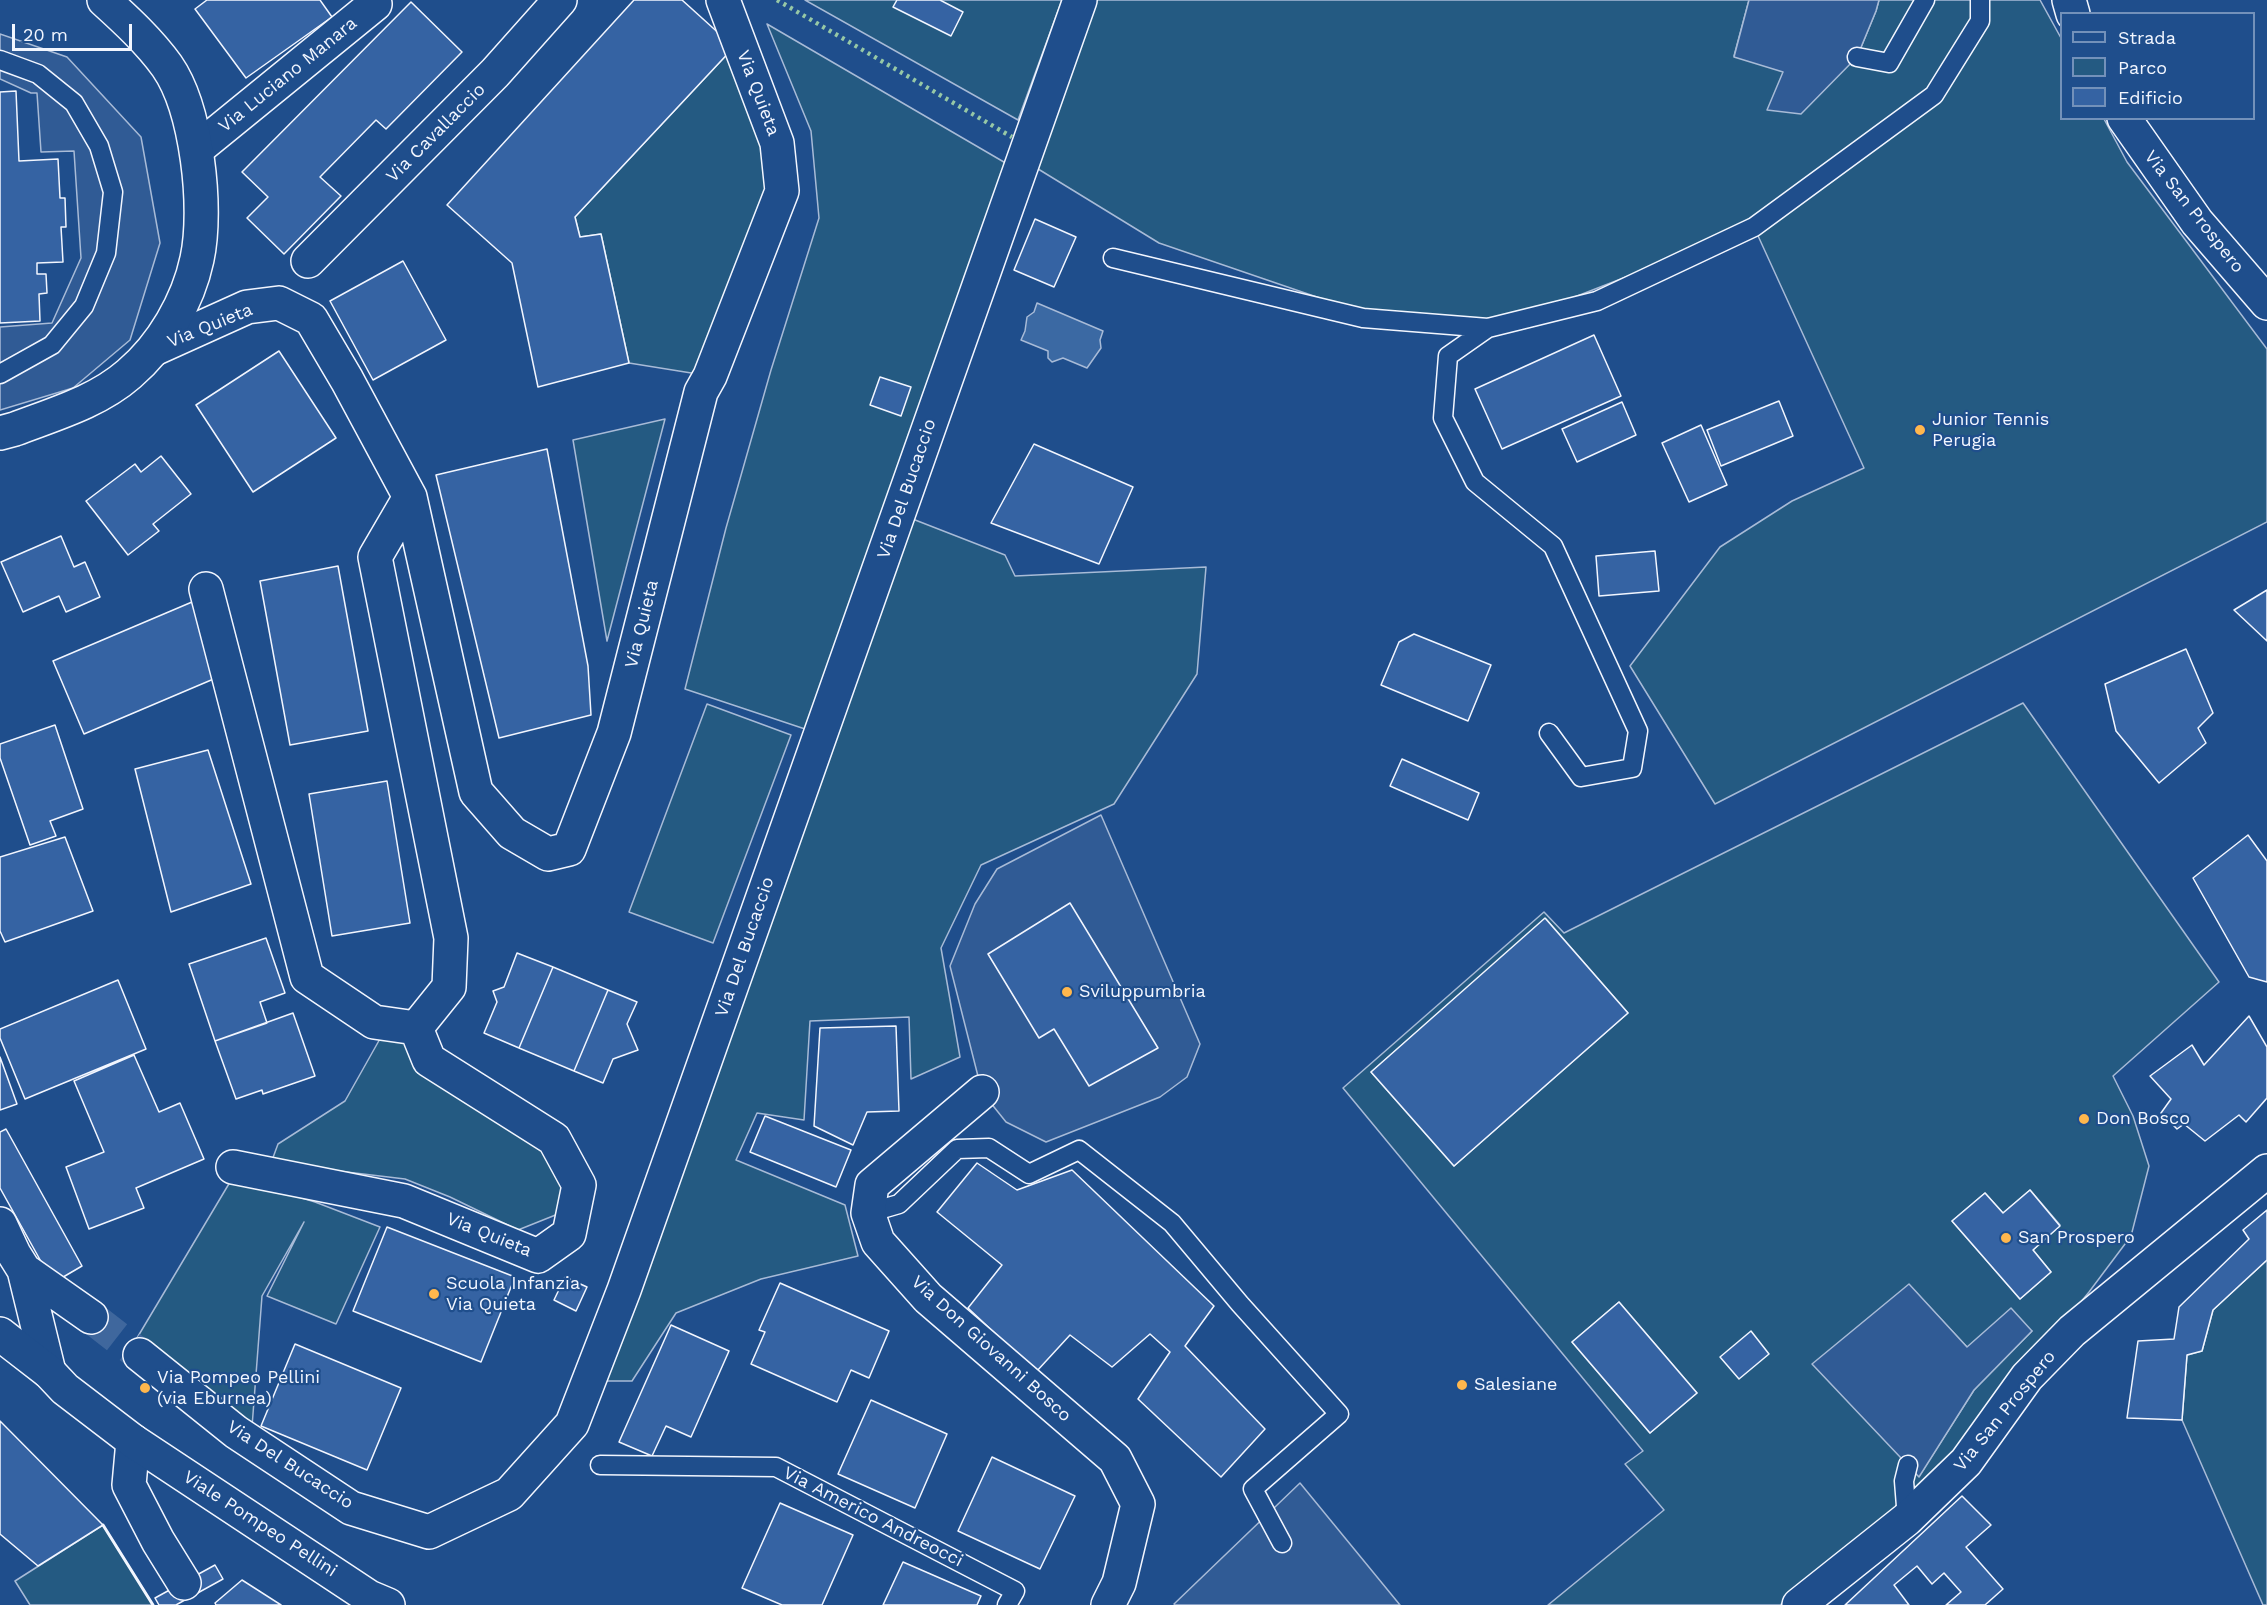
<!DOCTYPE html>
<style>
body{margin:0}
#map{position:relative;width:2267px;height:1605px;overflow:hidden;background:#1f4e8c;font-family:"Work Sans",sans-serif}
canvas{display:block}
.legend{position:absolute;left:2060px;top:12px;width:195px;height:108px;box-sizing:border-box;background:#1f4e8c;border:2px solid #7391ba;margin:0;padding:8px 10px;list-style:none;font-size:18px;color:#f2f6ff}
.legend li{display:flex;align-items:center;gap:12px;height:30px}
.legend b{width:30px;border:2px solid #7391ba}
.scale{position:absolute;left:12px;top:24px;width:120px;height:27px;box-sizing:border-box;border:3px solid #f2f6ff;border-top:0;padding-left:8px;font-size:18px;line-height:21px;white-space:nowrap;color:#f2f6ff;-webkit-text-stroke:4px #1f4e8c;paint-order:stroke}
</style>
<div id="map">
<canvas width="2267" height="1605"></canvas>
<ul class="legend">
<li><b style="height:8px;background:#1f4e8c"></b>Strada</li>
<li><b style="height:16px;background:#245a82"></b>Parco</li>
<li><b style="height:16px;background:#3563a3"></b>Edificio</li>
</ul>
<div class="scale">20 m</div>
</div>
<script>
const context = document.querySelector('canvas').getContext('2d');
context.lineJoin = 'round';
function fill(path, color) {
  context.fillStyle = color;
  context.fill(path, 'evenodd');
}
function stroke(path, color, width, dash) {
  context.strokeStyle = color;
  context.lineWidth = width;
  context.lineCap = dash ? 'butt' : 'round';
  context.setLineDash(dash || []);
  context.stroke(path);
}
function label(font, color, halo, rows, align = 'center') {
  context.font = font + ' "Work Sans",sans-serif';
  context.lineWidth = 4.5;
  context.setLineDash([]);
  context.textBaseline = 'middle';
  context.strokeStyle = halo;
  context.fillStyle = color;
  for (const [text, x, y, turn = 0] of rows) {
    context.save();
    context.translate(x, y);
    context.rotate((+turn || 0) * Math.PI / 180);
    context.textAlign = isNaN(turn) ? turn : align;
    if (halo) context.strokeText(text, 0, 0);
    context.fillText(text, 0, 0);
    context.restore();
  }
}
const green = new Path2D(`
 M805 0H1062L1018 120Z
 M1090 0H1749L1734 56 1857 57 1876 11 1879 0H2040L2061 38 2062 118 2104 119 2127 162 2267 349V522L1715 804 1630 666 1720 547 1792 501 1864 468 1754 227 1508 323 1384 320 1159 243 1030 164Z
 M767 24 1009 165 808 730 685 689 726 528 771 370 819 218 811 131Z
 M734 47 782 191 710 376 629 363 601 234 580 237 575 217Z
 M665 419 607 641 573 440Z
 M910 518 1005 555 1015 576 1206 567 1197 674 1114 804 981 865 941 948 960 1057 911 1079 909 1017 810 1021 804 1120 757 1113 736 1160 845 1205 858 1256 761 1279 676 1313 632 1381H605Z
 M2023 703 2219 982 2113 1076 2133 1116 2149 1166 2131 1236 2089 1292 1930 1487 1780 1605H1548L1664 1510 1625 1464 1643 1451 1343 1088 1544 912 1564 933ZM1546 919 1628 1013 1454 1166 1371 1072ZM2030 1190 2060 1225 2033 1250 2051 1272 2020 1299 1952 1221 1985 1193 2003 1213ZM1909 1285 1967 1347 2032 1331 1974 1390 1919 1476ZM1619 1302 1697 1393 1650 1433 1572 1342Z
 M707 704 791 735 713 943 629 912Z
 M381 1037 412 1042 418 1073 450 1082 542 1146 568 1184 558 1214 518 1230 450 1197 405 1179 271 1163 278 1144 345 1101Z
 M233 1177 315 1202 380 1227 336 1324 267 1296 304 1222 262 1296 252 1427 134 1343Z
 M2267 1260V1605H2263L2182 1420 2187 1355 2202 1351 2213 1310Z
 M103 1525 153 1605H30L15 1581Z`);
fill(green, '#245a82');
stroke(green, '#a8bbd7', 1.5);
const parking = new Path2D(`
 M1749 0H1879L1876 11 1857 57 1801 114 1767 110 1783 72 1734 57Z
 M0 34 67 57 141 137 160 243 130 340 73 388 0 410V327L52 323 81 258 74 151 41 152 37 93H31L0 79Z
 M1101 815 1200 1044 1187 1077 1160 1097 1046 1142 1006 1122 982 1092 950 966 975 904 997 869Z
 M1909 1284 1967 1347 2011 1308 2032 1331 1974 1390 1919 1477 1812 1364Z
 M1300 1483 1400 1605H1175L1174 1604Z`);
fill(parking, '#305b95');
stroke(parking, '#a8bbd7', 1.5);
const water = new Path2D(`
 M1037 303 1103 331 1100 340 1101 348 1087 368 1063 358 1052 362 1048 358V351L1021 340 1025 331 1027 317 1034 312Z`);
fill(water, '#3b69a3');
stroke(water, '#a8bbd7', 1.5);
const building = new Path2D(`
 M207 0H320L332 17 246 78 195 9Z
 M634 0H682L734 47 575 217 580 237 601 234 629 363 538 387 512 263 447 205Z
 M897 0H940L963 12 951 36 893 7Z
 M411 2 462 52 386 129 376 120 320 177 341 196 284 254 247 218 268 197 242 172Z
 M16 91 19 161 58 159 60 198H65L66 227H61L63 262 37 263V274H46L47 293 39 294 40 321 0 323V92Z
 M1035 219 1076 237 1054 287 1014 270Z
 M403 261 446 340 373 380 330 301Z
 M1594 335 1621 396 1502 449 1475 389Z
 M279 351 336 438 253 492 196 405Z
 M880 377 911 387 901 416 870 405Z
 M1779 401 1793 436 1721 466 1707 430Z
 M1622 402 1636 435 1577 462 1562 429Z
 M1701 425 1727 485 1689 502 1662 443Z
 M1034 444 1133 487 1099 564 991 523Z
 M547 449 588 666 591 715 499 738 436 475Z
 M161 456 191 494 153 524 159 531 128 555 86 501 135 464 141 472Z
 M61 536 74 567 85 562 100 597 66 612 59 596 23 612 1 562Z
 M1655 551 1659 591 1599 596 1596 556Z
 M338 566 368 731 290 745 260 581Z
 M2267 590V641L2234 610Z
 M192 602 223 675 84 734 53 661Z
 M1414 634 1491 665 1468 721 1381 685 1399 642Z
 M2186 649 2213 713 2198 728 2206 743 2159 783 2116 731 2105 684Z
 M55 725 83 809 50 821 56 836 30 845 0 758V744Z
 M208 750 251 884 171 912 135 769Z
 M1402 759 1479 793 1468 820 1390 786Z
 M387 781 410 923 332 936 309 794Z
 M2248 835 2267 861V982L2249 977 2193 878Z
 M65 837 93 911 5 942 0 931V857Z
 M1070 903 1158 1048 1089 1086 1054 1029 1039 1038 988 954Z
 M1545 918 1628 1013 1454 1166 1371 1072Z
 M266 938 285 993 260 1002 267 1023 215 1041 189 964Z
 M517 953 553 967 519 1048 484 1033 497 1002 493 991 504 987Z
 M553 967 608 990 574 1071 519 1048Z
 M118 980 146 1049 25 1099 0 1038V1029Z
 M608 990 637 1002 627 1024 638 1050 613 1059 603 1083 574 1071Z
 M293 1013 315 1076 263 1094 262 1090 236 1099 215 1041Z
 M2249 1016 2267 1047V1098L2246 1122 2239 1115 2205 1141 2184 1124 2177 1129 2161 1113 2171 1099 2150 1076 2192 1045 2204 1065Z
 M896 1026 899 1111 867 1112 853 1145 814 1126 820 1028Z
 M134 1055 159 1112 180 1103 204 1159 136 1188 144 1208 89 1229 66 1167 104 1152 74 1081Z
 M0 1057 17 1104 0 1110Z
 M765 1116 851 1150 836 1187 750 1152Z
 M6 1129 82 1266 53 1283 0 1188V1132Z
 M977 1163 1017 1190 1072 1170 1214 1306 1185 1346 1265 1429 1221 1477 1138 1399 1170 1352 1150 1334 1112 1367 1070 1335 1036 1372 968 1308 1002 1265 937 1212Z
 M2030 1190 2060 1226 2033 1250 2051 1272 2020 1299 1952 1221 1985 1193 2003 1213Z
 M2267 1210V1260L2213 1310 2202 1351 2187 1355 2182 1420 2127 1418 2138 1341 2174 1339 2179 1307 2249 1239 2243 1230Z
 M387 1227 515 1277 481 1362 353 1311Z
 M565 1277 587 1287 576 1311 554 1300Z
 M780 1283 889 1331 869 1378 851 1370 837 1402 751 1364 765 1332 759 1330Z
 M1619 1302 1697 1393 1650 1433 1572 1342Z
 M671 1325 729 1351 691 1437 666 1426 652 1456 619 1442Z
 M1751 1331 1769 1354 1739 1379 1720 1357Z
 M295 1344 401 1388 367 1470 261 1426Z
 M871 1400 947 1434 915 1508 838 1474Z
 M0 1421 103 1525 38 1566 0 1534Z
 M992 1457 1075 1496 1040 1569 958 1531Z
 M1962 1496 1991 1525 1966 1547 2003 1589 1985 1605H1946L1961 1592 1944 1573 1932 1584 1917 1566 1894 1585 1909 1605H1845Z
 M780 1503 853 1535 822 1605H782L742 1588Z
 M903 1562 981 1596 977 1605H883Z
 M215 1565 223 1579 176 1605H159L155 1598Z
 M242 1580 281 1605H216L215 1603Z`);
fill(building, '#3563a3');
stroke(building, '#f2f6ff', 1.5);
stroke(new Path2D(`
 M91 1317 140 1355`), '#3f679d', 33, [33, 16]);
const service = new Path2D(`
 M1857 57 1889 63 1925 0
 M0 60 38 74 74 103 99 146 113 192 106 253 84 306 52 345 0 374
 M1113 258 1363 318 1488 328 1597 301 1754 227 1934 95 1980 21V0
 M1488 328 1448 356 1443 418 1475 482 1553 546 1638 731 1632 768 1581 777 1549 733
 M868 1213 899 1204 957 1149 989 1148 1029 1174 1079 1150 1172 1223 1240 1304 1339 1414 1253 1489 1282 1543
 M600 1465 776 1467 1015 1591 1007 1605
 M1907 1519 1904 1481 1908 1465`);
const minor = new Path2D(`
 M2069 0 2073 14
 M2124 118 2197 222 2267 303
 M197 149 375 4 373 0
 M308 261 495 73 560 0
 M154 349 247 307 279 303 311 319 347 380 410 497 476 792 512 833 548 854 569 849 614 733 701 392 710 376 782 191 777 143 723 0
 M410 497 375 557 451 938 449 987 416 1028
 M206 589 307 977 374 1022 416 1028
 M982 1092 872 1185 868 1213 878 1242 928 1298 1115 1459 1138 1504 1119 1583 1108 1605
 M233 1167 404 1201 538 1256 569 1234 579 1185 554 1139 429 1060 416 1028
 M0 1224 14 1254 24 1270 49 1372
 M24 1270 91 1317
 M140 1355 236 1432 351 1508 429 1532 509 1494 572 1424 624 1290 1080 0
 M133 1441 129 1485 158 1541 184 1583
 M1799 1605 1907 1519 1966 1462 2027 1377 2072 1331 2267 1171`);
const tertiary = new Path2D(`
 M0 433 15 429C54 414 97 402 129 374 162 346 188 302 197 259 208 208 197 109 167 66 149 41 126 20 104 0
 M0 1334 49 1372 65 1389 133 1441 369 1597 388 1605`);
stroke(service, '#f2f6ff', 21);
stroke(minor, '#f2f6ff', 36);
stroke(tertiary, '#f2f6ff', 36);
stroke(service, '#1f4e8c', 18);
stroke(minor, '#1f4e8c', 33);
stroke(tertiary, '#1f4e8c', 33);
stroke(new Path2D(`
 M777 0 1012 137`), '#97c8a6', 4.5, [3, 4.5]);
stroke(new Path2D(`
 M103 1525 153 1605`), '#f2f6ff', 3);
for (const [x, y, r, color] of [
 [1920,430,6,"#ffb74d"],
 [1067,992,6,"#ffb74d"],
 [2084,1119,6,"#ffb74d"],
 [2006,1238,6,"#ffb74d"],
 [434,1294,6,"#ffb74d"],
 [1462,1385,6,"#ffb74d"],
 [145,1388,6,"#ffb74d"]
]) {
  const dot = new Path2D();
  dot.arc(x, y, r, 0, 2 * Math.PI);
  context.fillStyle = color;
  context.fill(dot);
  stroke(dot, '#1f4e8c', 2);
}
label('18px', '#f2f6ff', '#1f4e8c', [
 ["Via Luciano Manara",288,75,-39],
 ["Via Quieta",758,93,69],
 ["Via Cavallaccio",436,133,-45],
 ["Via San Prospero",2194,212,52],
 ["Via Quieta",210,326,-22],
 ["Via Del Bucaccio",907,489,-71],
 ["Via Quieta",642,624,-76],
 ["Via Del Bucaccio",745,947,-71],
 ["Via Quieta",489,1235,22],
 ["Via Don Giovanni Bosco",991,1349,42],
 ["Via San Prospero",2005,1411,-51],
 ["Via Del Bucaccio",290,1465,33],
 ["Via Americo Andreocci",873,1517,27],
 ["Viale Pompeo Pellini",260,1524,33]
]);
label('18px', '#f2f6ff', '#1f4e8c', [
 ["Junior Tennis",1932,420],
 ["Perugia",1932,441],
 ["Sviluppumbria",1079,992],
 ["Don Bosco",2096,1119],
 ["San Prospero",2018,1238],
 ["Scuola Infanzia",446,1284],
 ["Via Quieta",446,1305],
 ["Via Pompeo Pellini",157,1378],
 ["(via Eburnea)",157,1399],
 ["Salesiane",1474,1385]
], 'left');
</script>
